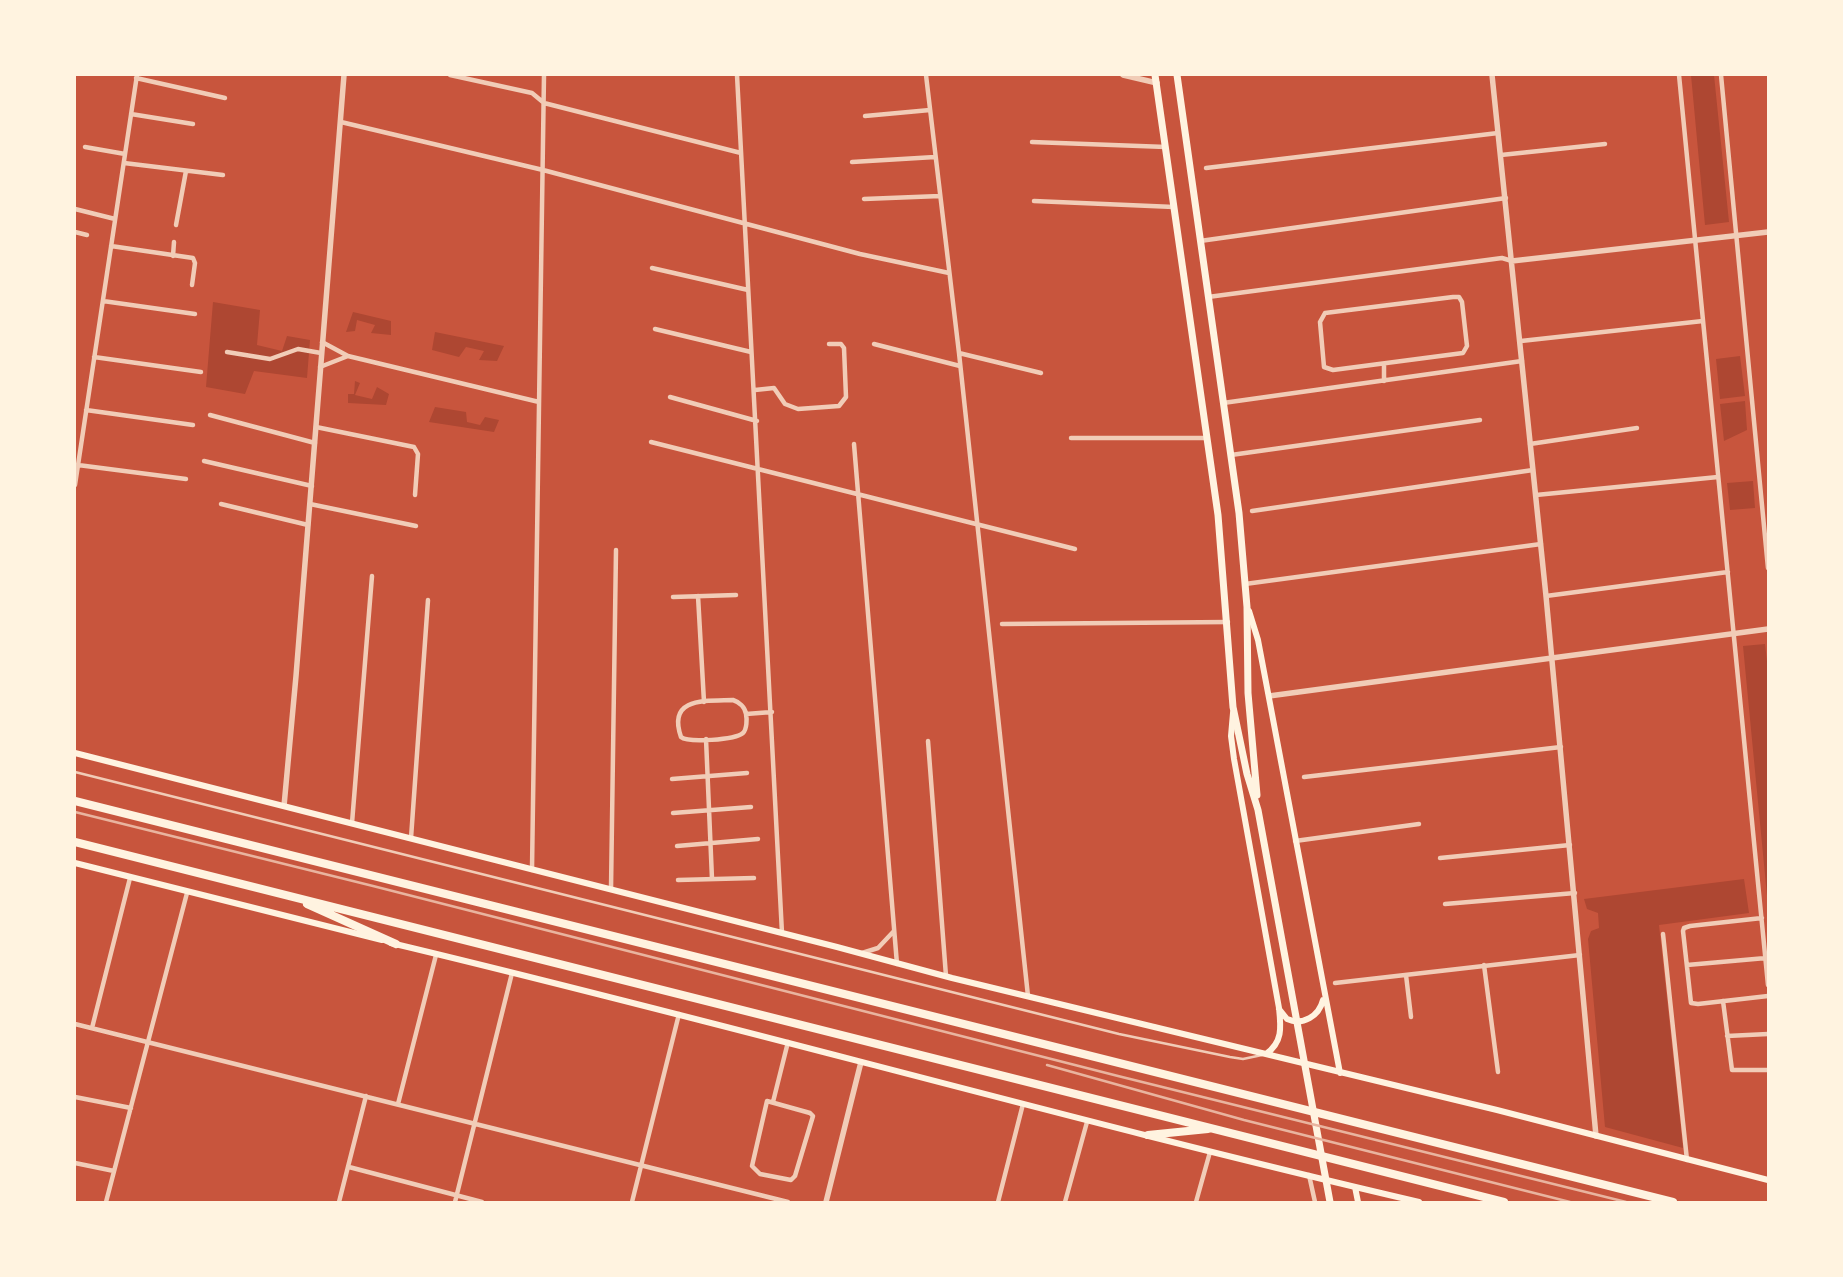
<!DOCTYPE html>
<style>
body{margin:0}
#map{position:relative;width:1843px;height:1277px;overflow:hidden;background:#c8553d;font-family:"Noto Sans",sans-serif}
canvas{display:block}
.frame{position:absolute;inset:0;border:76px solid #fff3e0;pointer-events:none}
</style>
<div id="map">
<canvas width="1843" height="1277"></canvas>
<div class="frame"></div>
</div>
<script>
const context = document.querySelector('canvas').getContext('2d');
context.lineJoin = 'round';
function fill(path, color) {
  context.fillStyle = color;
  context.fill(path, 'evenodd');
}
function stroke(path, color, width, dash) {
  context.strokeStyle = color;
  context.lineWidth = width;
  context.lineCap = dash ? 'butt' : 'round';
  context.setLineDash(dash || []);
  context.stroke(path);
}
fill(new Path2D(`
 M1691 75H1714L1729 222 1705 225Z
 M213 302 260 310 257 345 282 351 287 336 310 340 307 378 254 371 245 394 206 387Z
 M353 312 391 321V335L371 333 375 325 357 320 355 331 346 332Z
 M435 332 504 346 497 361 479 360 484 351 466 347 459 357 432 350Z
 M1740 356 1745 396 1720 399 1716 359Z
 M355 381 360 383 355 395 372 399 377 387 389 394 386 405 348 403V394H354Z
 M1745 401 1747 430 1724 441 1720 404Z
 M435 407 466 412 467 422 480 425 485 417 499 420 494 432 429 422Z
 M1753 481 1755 508 1730 510 1727 483Z
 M1765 644 1768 670V906L1743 646Z
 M1744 879 1749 913 1659 925 1683 1148 1605 1127 1588 939 1591 931 1599 928 1598 913 1587 909 1584 899Z`), '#ae4732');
stroke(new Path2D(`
 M75 772 1119 1034 1230 1057 1243 1059 1262 1055`), '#f1ccb7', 2.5);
stroke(new Path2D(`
 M450 75 532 93 544 103 741 153
 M737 75 782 933
 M926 75 959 353 1028 996
 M1679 75 1768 985
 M1721 75 1768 568
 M136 78 225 98
 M131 114 193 124
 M865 116 930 110
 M341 122 543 170 860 254 949 273
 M1032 142 1166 147
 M85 147 125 154
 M1501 155 1605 144
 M852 162 935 157
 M124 163 223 175
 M1206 168 1498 133
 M864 199 940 196
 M1034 201 1174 207
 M75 209 115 219
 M176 225 186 171
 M75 232 87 235
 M1200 241 1506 198
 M111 246 193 258 195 263 192 285
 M173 256 174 242
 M652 268 748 290
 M1208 297 1502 258 1512 261
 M1453 297H1459L1462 302 1467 346 1463 353 1333 370 1324 367 1320 322 1325 313Z
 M103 301 195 314
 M655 329 751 352
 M1521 341 1703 321
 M322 342 348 356 539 402
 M874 344 960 366
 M227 352 270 359 298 349 321 353
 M959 353 1041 373
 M94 357 201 372
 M1384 365V381
 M320 367 348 356
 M755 390 774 388 785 404 798 409 839 406 846 397 844 348 841 344H829
 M670 397 757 421
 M1223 403 1522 361
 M86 410 193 425
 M210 415 315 443
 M316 427 414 447 418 454 415 495
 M1071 438H1207
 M651 442 1075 549
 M854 444 897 964
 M1530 444 1637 428
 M1231 455 1480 420
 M204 461 312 486
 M78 465 186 479
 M75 485 137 75
 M1536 495 1718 477
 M221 504 308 525
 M310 504 416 526
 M1252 511 1533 470
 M1245 584 1541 544
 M698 596 704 702
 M1546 596 1728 572
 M673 597 736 595
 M1002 624 1228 622
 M733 700C739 702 745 707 746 714 747 719 747 729 743 733 735 740 688 743 681 737 667 697 706 701 733 700Z
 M746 714 772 712
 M706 739 712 879
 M928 741 946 976
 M1304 777 1561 747
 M672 779 747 773
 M673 813 751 807
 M352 823 372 576
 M411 838 428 600
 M1295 841 1419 824
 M677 846 758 839
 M1440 858 1570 845
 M532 870 544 75
 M678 880 754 878
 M611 889 616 550
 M1445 904 1575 893
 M1762 918 1690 926 1684 928 1683 931 1691 1003 1698 1004 1768 996
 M1663 934 1687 1160
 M862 953 878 948 894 931
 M1484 965 1498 1072
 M1687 965 1766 958
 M1406 975 1411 1017
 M1335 983 1580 955
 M1723 1001 1732 1070H1768
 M75 1024 788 1202
 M92 1028 130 878
 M1727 1036 1768 1034
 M75 1097 131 1108
 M767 1101 810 1113 813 1116 795 1176 791 1180 760 1174 752 1166Z
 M773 1102 788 1042
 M398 1104 436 955
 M75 1163 114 1171
 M349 1167 482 1202
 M1309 1175 1315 1202
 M106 1202 187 893
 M339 1202 366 1096
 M455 1202 512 973
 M632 1202 679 1014
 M998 1202 1023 1104
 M1065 1202 1087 1122
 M1196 1202 1210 1152`), '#f1ccb7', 4.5);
stroke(new Path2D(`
 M1123 75 1157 83
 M1492 75 1546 596 1596 1136
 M1512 261 1768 232
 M1269 696 1768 629
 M284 806 296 676 344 75
 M826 1202 861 1062`), '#f1ccb7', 5.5);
stroke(new Path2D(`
 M1249 611 1258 640 1340 1073
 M1233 713 1231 736 1234 759 1279 1008C1281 1027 1283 1042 1266 1054
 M75 753 837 947 952 978 1497 1110 1768 1180
 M75 863 382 940
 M391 943C735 1025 1075 1122 1419 1202
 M1279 1009 1287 1019C1303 1026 1319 1016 1323 1000
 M1355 1187 1358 1202`), '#fff3e0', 6);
stroke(new Path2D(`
 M1155 75 1218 515 1233 707 1247 774 1258 810 1330 1202
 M1177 75 1239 513 1247 607 1248 693 1257 795`), '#fff3e0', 7);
stroke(new Path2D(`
 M75 801 1673 1202
 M75 842 1504 1202
 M307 904 396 944
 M1148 1135 1208 1129`), '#fff3e0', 8);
stroke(new Path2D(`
 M75 812 373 886 1118 1076 1626 1202
 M1047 1065 1244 1120 1570 1202`), '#e9b49f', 2.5);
</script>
